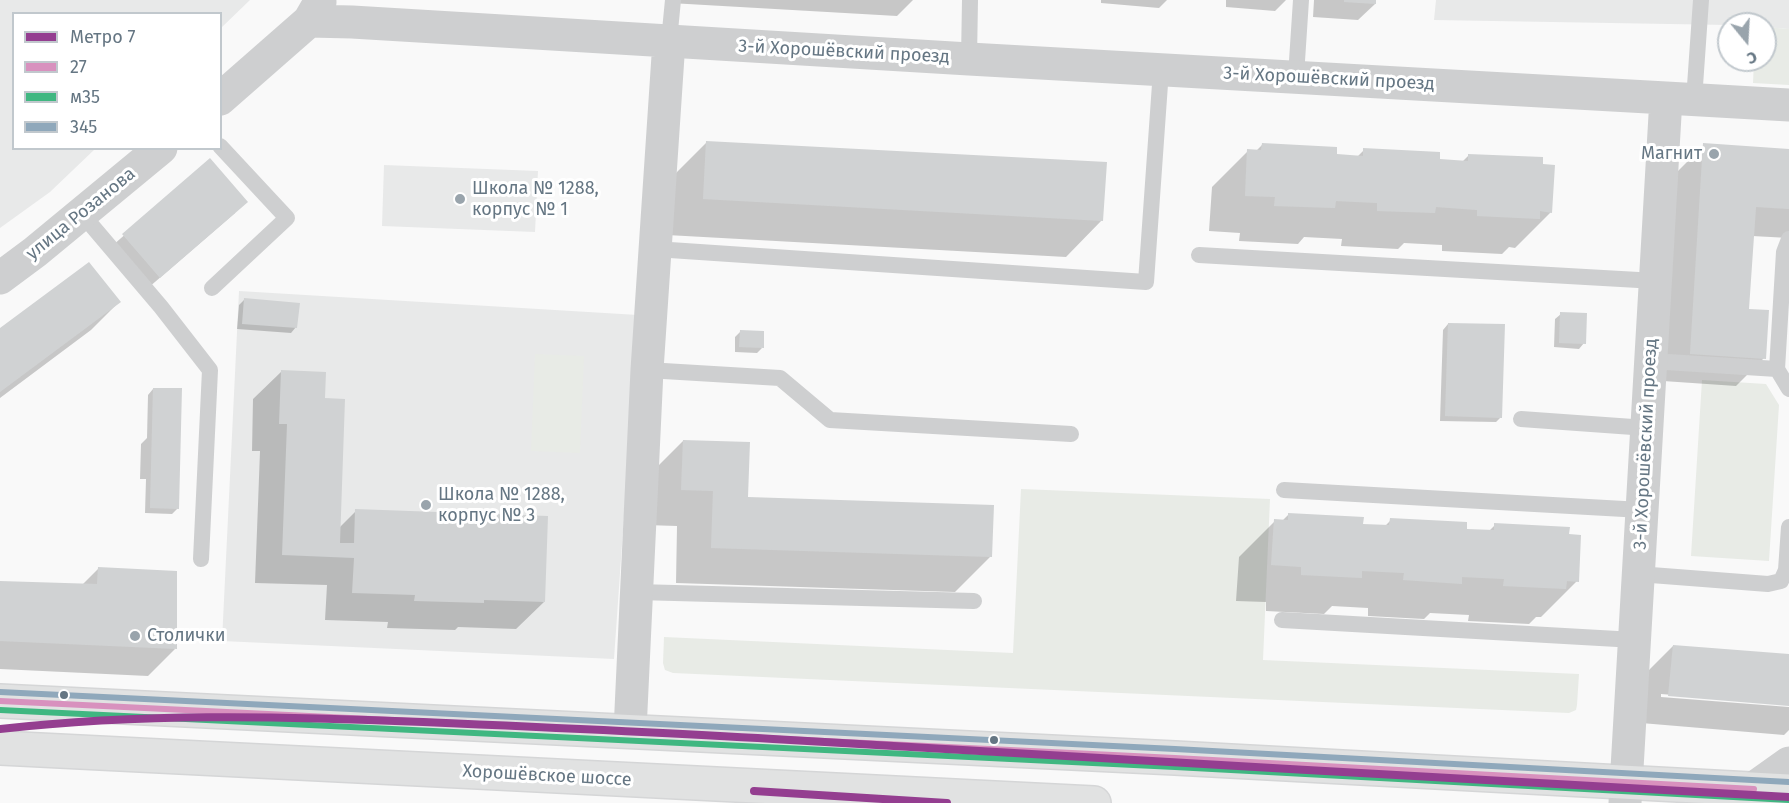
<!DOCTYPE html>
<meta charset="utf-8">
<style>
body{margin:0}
#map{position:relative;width:1789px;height:803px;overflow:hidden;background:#f9f9f9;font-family:"Fira Sans",sans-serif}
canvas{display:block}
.legend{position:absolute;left:12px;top:12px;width:210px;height:138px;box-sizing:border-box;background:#fff;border:2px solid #c1c8cd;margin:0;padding:8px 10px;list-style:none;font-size:18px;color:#657683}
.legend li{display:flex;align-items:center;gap:12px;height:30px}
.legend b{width:30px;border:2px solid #c1c8cd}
.north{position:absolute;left:1717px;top:12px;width:60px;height:60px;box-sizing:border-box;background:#fff;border:2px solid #c1c8cd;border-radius:50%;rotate:162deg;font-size:16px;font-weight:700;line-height:24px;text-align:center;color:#657683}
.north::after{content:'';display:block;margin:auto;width:21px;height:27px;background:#99a4ac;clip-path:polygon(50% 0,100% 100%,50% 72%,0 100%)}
</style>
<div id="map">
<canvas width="1789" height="803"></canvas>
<ul class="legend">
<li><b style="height:8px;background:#943e90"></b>Метро 7</li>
<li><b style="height:8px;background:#d891be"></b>27</li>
<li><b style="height:8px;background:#40b781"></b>м35</li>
<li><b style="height:8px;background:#8fa8bb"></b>345</li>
</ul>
<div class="north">С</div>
</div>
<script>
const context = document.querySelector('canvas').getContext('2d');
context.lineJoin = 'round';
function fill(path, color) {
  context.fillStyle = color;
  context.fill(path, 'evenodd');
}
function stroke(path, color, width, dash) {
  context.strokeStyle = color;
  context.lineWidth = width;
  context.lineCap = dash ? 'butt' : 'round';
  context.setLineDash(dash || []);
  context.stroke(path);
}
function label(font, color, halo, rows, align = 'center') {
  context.font = font + ' "Fira Sans",sans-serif';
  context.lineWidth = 6;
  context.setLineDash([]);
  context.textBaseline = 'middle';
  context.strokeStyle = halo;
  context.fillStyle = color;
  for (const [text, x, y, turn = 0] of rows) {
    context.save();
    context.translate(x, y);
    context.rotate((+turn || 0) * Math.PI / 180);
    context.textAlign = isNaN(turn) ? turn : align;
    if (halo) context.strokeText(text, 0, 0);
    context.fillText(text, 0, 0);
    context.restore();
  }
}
fill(new Path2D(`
 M0 0H250L221 28 220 14H14V148L95 149 50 192 0 228Z
 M1436 0H1789V29L1765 27V24H1729V45L1727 44 1728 25 1434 20Z
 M384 165 538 171 535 232 382 226Z
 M239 291 638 315 614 659 222 641Z`), '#e8e9e9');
fill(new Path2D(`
 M1765 27 1789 29V85L1753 83 1754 60H1765Z
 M535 354 584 356 580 453 531 451Z
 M1702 380 1766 384 1779 405 1769 561 1691 556Z
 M1021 489 1270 499 1263 660 1579 674 1577 705 1576 710 1569 713 673 673 665 670 663 663 664 637 1013 653Z`), '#e8ebe6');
fill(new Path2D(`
 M670 0H913L897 16 670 3Z
 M1101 0H1167L1159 8 1101 3Z
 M1226 0H1286L1275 11 1226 7Z
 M1314 0H1375V4L1358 20 1313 17Z
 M707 142 1102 220 1066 257 667 235 671 178Z
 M1262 145 1335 156 1357 157 1364 150 1438 161 1462 162 1469 155 1551 212 1515 248 1509 247 1502 254 1442 251V245L1404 243 1398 249 1341 246 1342 239 1304 237 1298 244 1239 241 1240 233 1209 231 1212 187 1248 151H1256Z
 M1704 145 1789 150V238L1752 236 1748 311 1764 358 1736 386 1663 381 1676 173Z
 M210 160 235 213 148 288 112 246Z
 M244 300 296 327 291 333 237 329 239 305Z
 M119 302 91 330 0 398V329Z
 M1561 314 1584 343 1579 349 1554 347 1555 319Z
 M1448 324 1501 417 1496 422 1440 421 1443 330Z
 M741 331 762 348 757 353 735 352V337Z
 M281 372 323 399 339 528 356 511 544 602 516 629 458 627 455 630 387 628 388 622 325 620 327 585 255 583 260 451H252L253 399Z
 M153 389 178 508 172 514 145 513 146 479H140L141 444 147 438 148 395Z
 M683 441 746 499 991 556 955 592 676 583 677 526 646 525 647 477Z
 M1289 514 1362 526 1384 527 1391 520 1465 531 1488 532 1495 525 1577 581 1541 617H1536L1529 624 1468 621 1469 615 1430 613 1424 619 1368 616V608L1332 606 1324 614 1266 611V602L1236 601 1239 557 1275 521H1282Z
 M99 568 175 649 148 676 0 669V582L82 585Z
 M1673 646 1789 656V730L1784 735 1641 723 1645 674ZM1661 694 1789 704V707L1661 697Z`), '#0003');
fill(new Path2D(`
 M1344 0H1376V4L1344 2Z
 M706 141 1107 162 1103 221 703 199Z
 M1262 143 1337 147V154L1363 156V148L1440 152V159L1468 161V154L1543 157V164L1555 165 1552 213 1540 211V219L1477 216V210L1436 207 1435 213 1377 211V203L1336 201 1335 208 1274 206 1275 197 1245 196 1247 149 1261 150Z
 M1703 143 1789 149V209L1756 207 1749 309 1769 310 1766 359 1690 354Z
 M210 158 248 202 160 278 122 234Z
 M89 262 121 302 0 392V328Z
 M244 298 300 303 297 328 242 324Z
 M1560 312 1587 313 1586 344 1559 343Z
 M1448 323 1505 324 1502 418 1445 416Z
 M740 330 764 331V348L739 347Z
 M281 370 326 372 325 398 345 399 340 543H354L355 509 548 516 545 602 484 600V603L414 601 415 595 352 593 354 558 282 555 287 424H279Z
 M153 388H182L179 509 150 508Z
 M683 440 750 442 748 497 994 505 992 557 711 548 713 491 681 490Z
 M1288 513 1364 517 1363 524 1389 525 1390 518 1467 522V529L1494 530V523L1570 527 1569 534 1581 535 1579 582 1567 581 1566 589 1503 586 1504 579 1462 577V584L1403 580 1404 573 1362 571V578L1301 575V567L1271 565 1274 519 1288 520Z
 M98 567 177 571V649L0 641V581L97 584Z
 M1673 645 1789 654V706L1668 696Z`), '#d0d2d3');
const secondary = new Path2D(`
 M0 701 1175 758 1789 791
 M0 748 1094 803`);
stroke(secondary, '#d5d6d7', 36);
stroke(new Path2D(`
 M669 41 673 0
 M969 59 970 0
 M1296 76 1301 0
 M1694 100 1701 0
 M82 214 161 307 210 370 201 559
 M655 249 1146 282 1161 70
 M1199 255 1656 281
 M212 288 287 218 220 146
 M1651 361 1777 369 1784 252 1789 239
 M1777 369 1789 389
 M647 370 780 378 830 420 1071 434
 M1521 419 1647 428
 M1284 490 1642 510
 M1638 574 1768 584 1781 581 1786 570 1789 527
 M637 592 974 601
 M1282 620 1635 640`), '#cecfd0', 16);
stroke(new Path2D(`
 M309 21 352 22 969 59 1666 98 1625 803
 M1666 98 1789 105
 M220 99 309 21 320 2
 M0 278 35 252 161 148
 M630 731 647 370 669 41`), '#cecfd0', 33);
stroke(new Path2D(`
 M1737 800 1789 763`), '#cecfd0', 33);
stroke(secondary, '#e1e2e2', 33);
stroke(new Path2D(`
 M0 701 1175 758 1754 789`), '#d891be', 6);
stroke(new Path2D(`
 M0 710 1175 767 1789 800`), '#40b781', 6);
stroke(new Path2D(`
 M0 692 1175 749 1789 782`), '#8fa8bb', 6);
stroke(new Path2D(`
 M0 729C141 713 281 716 423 722 540 727 656 732 773 739 1112 758 1450 779 1789 797
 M754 791 947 803`), '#943e90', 8);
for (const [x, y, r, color] of [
 [1714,154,6,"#99a4ac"],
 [460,199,6,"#99a4ac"],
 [426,505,6,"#99a4ac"],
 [135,636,6,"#99a4ac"],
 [64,695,5,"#657683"],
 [994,740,5,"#657683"]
]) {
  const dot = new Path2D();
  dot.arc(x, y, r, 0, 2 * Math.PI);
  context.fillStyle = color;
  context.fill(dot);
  stroke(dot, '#fff', 2);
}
label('18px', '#657683', '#fff', [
 ["3-й Хорошёвский проезд",844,52,3],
 ["3-й Хорошёвский проезд",1329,79,3],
 ["улица Розанова",81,214,-39],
 ["3-й Хорошёвский проезд",1646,444,-87],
 ["Хорошёвское шоссе",547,776,3]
]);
label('18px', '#657683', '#fff', [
 ["Магнит",1702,154,"right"],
 ["Школа № 1288,",472,189],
 ["корпус № 1",472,210],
 ["Школа № 1288,",438,495],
 ["корпус № 3",438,516],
 ["Столички",147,636]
], 'left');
</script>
